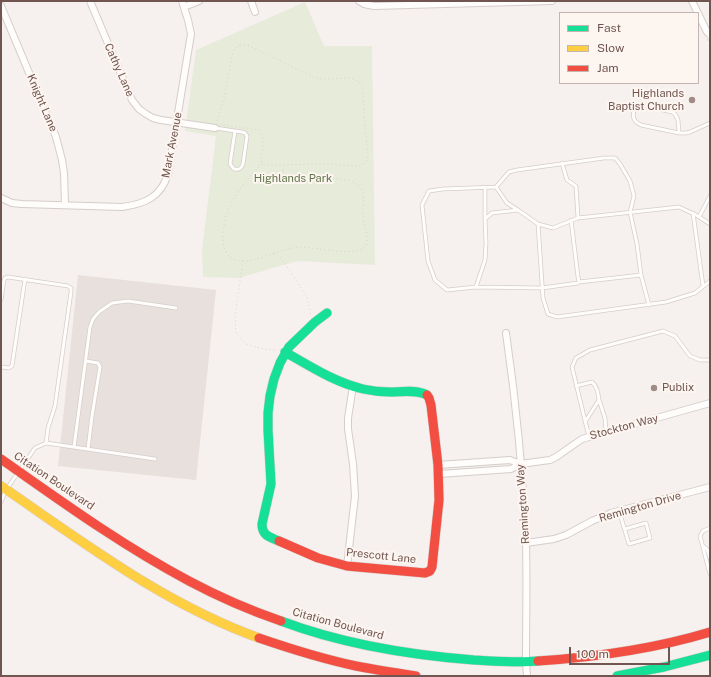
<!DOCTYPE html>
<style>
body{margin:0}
#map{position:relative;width:711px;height:677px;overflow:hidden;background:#f6f1ee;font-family:"Public Sans",sans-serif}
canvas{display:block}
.frame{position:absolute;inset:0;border:2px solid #715550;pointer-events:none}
.legend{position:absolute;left:559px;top:12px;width:140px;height:72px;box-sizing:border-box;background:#fdf5f0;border:1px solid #c5b5b0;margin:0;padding:5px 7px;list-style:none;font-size:12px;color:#715550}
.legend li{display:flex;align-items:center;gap:8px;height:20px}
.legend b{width:20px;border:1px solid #c5b5b0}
.scale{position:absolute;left:569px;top:647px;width:101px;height:18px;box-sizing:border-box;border:2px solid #715550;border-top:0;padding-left:5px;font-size:12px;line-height:14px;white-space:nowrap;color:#715550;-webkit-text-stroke:3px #fdf5f0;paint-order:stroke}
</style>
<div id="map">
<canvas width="711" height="677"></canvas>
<div class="frame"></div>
<ul class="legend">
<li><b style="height:5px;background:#16e098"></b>Fast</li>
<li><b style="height:5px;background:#ffcf43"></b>Slow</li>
<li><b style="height:5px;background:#f24e42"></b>Jam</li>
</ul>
<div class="scale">100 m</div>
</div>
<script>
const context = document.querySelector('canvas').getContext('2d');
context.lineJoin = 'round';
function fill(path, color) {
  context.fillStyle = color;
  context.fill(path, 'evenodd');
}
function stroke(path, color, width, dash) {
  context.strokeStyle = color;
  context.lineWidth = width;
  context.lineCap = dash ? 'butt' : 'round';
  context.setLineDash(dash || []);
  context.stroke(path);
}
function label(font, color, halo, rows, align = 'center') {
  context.font = font + ' "Public Sans",sans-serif';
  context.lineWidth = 4;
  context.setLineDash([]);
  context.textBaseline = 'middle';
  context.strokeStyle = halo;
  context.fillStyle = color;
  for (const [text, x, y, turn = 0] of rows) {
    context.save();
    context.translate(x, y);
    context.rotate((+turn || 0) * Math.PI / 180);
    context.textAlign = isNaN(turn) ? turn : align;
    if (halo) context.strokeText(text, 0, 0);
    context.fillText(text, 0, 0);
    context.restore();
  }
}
fill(new Path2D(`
 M78 275 216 290 196 480 58 466Z`), '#e7e0dd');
fill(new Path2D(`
 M305 2 324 46H372L375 265 297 261 239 278 203 277 202 249 216 136 185 131 196 50Z`), '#e7ebda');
const lane = new Path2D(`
 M707 32 710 39
 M215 128 242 132 245 133 247 136 243 164C241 169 239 170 234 169L230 164 235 131
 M679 133 678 120 675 114 672 112 642 105C631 108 630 120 641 125L679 133H686L690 132 710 123
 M562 163 567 180 576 186 578 218
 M496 187 507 203 518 210 538 224 553 228 578 218 679 207 696 215 710 224
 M693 213 703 286
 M699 217 710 196
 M485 219V188
 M571 220 578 277 579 282 578 283 542 288 476 287 447 290 435 280 428 261 422 205 429 191 443 189 496 187 509 172 517 170 604 158H615L620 164 630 181 634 196 630 212 637 244 641 275 649 305
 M538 224 543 298 548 314 557 317 666 302 695 293 710 281
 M579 282 641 275
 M476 287 485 260 486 243 485 219 492 213 518 210
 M1 300 4 280 5 278 8 277 68 286 71 288V292L55 406 48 428 46 443
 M86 361 98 363 100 367 92 416 88 449
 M1 367 9 368 12 366 25 279
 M576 386 592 382C597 386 598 393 599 400L585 422
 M599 400 605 418 606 432
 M589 437 572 367 576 358 590 350 663 331 675 336 690 356 700 360H710
 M74 447 90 327 93 319 99 312 112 303 128 301 176 308
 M1 502 6 490 35 448 46 443 155 459
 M619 511 629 544 650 538 646 523 625 529
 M710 528 703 531 700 536 710 574
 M703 546 707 549 710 558`);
const street = new Path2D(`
 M90 1 132 100 139 109 146 114 153 118 161 120 215 128
 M251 1 255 12
 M359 1 364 4 374 6 552 1
 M692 1 707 32
 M1 6 56 137 62 160 64 173 65 205
 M184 7 199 1
 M1 198 12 203 22 204 122 207C145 204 161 197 168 174L191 34 188 20 182 1
 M506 333C516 402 523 473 526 543 527 582 526 622 526 662L527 676
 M438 465 510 460 520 464
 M439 474 511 469 520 464 550 460 556 457 582 439 710 403
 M526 543 554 539 566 535 592 521 611 513 710 487
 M347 566 355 496 353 464 348 429V418L353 386`);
const fast = new Path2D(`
 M285 352C310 366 334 382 363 389 372 391 381 392 390 392 401 392 417 389 427 395
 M279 541C270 537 262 536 262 524L271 484 268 430V413L270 396 274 379 280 363 289 347 315 322 327 313
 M281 621C342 644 409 655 474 660 495 661 517 663 538 661
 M617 676 664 667 710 655`);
const slow = new Path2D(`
 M1 486C83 542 164 604 259 638`);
const jam = new Path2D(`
 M1 459C62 502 123 546 189 581 219 597 249 610 281 621
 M279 541 318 558 347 566 425 573 430 571 432 567 439 500 438 465 431 405 429 398 427 395
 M259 638C291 649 323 659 356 666 376 670 396 673 416 676
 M538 661C596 657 654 649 710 632`);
stroke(lane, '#d5cdca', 4.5);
stroke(street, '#d5cdca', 8);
stroke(fast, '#d6cdca', 10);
stroke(slow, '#d6cdca', 10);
stroke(jam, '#d6cdca', 10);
stroke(new Path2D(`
 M240 45H245L250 46 315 78 323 79 351 78 361 83 363 88 364 115 368 156 367 160 363 164 357 166 327 164 266 165 262 163C259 152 268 140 259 130L216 124 224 98 233 52 236 48Z
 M262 164C250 175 232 197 227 213 225 219 224 226 223 233 223 240 223 248 227 254 240 270 269 254 284 250 290 248 297 247 302 247 315 247 365 260 367 242 368 233 363 224 363 215 362 207 366 196 361 188 352 176 322 178 309 179 303 180 294 182 288 179 283 176 283 171 283 166
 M273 254 282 259 307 297 311 316
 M243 261 235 316 236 333 246 344 264 349 277 350`), '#d9d1d0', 1, [1, 3]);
stroke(lane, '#fefdfc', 3);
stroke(street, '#fefdfc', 6);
stroke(fast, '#16e098', 9);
stroke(slow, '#ffcf43', 9);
stroke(jam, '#f24e42', 9);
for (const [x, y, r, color] of [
 [692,100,4,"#a08c87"],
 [654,388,4,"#a08c87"]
]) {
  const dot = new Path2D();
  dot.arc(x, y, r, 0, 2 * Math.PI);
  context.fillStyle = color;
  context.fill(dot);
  stroke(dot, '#fdf5f0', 1.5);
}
label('11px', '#715550', '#fdf5f0', [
 ["Cathy Lane",119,70,66],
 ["Knight Lane",42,103,67],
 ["Mark Avenue",172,145,-79],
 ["Stockton Way",624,427,-15],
 ["Citation Boulevard",54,481,34],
 ["Remington Way",523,504,-94],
 ["Remington Drive",640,507,-16],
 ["Prescott Lane",381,556,6],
 ["Citation Boulevard",338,624,15]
]);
label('11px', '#715550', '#fdf5f0', [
 ["Highlands",684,94],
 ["Baptist Church",684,107],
 ["Publix",662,388,"left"]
], 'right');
label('11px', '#5f754a', '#fdf5f0', [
 ["Highlands Park",293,179]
]);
</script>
